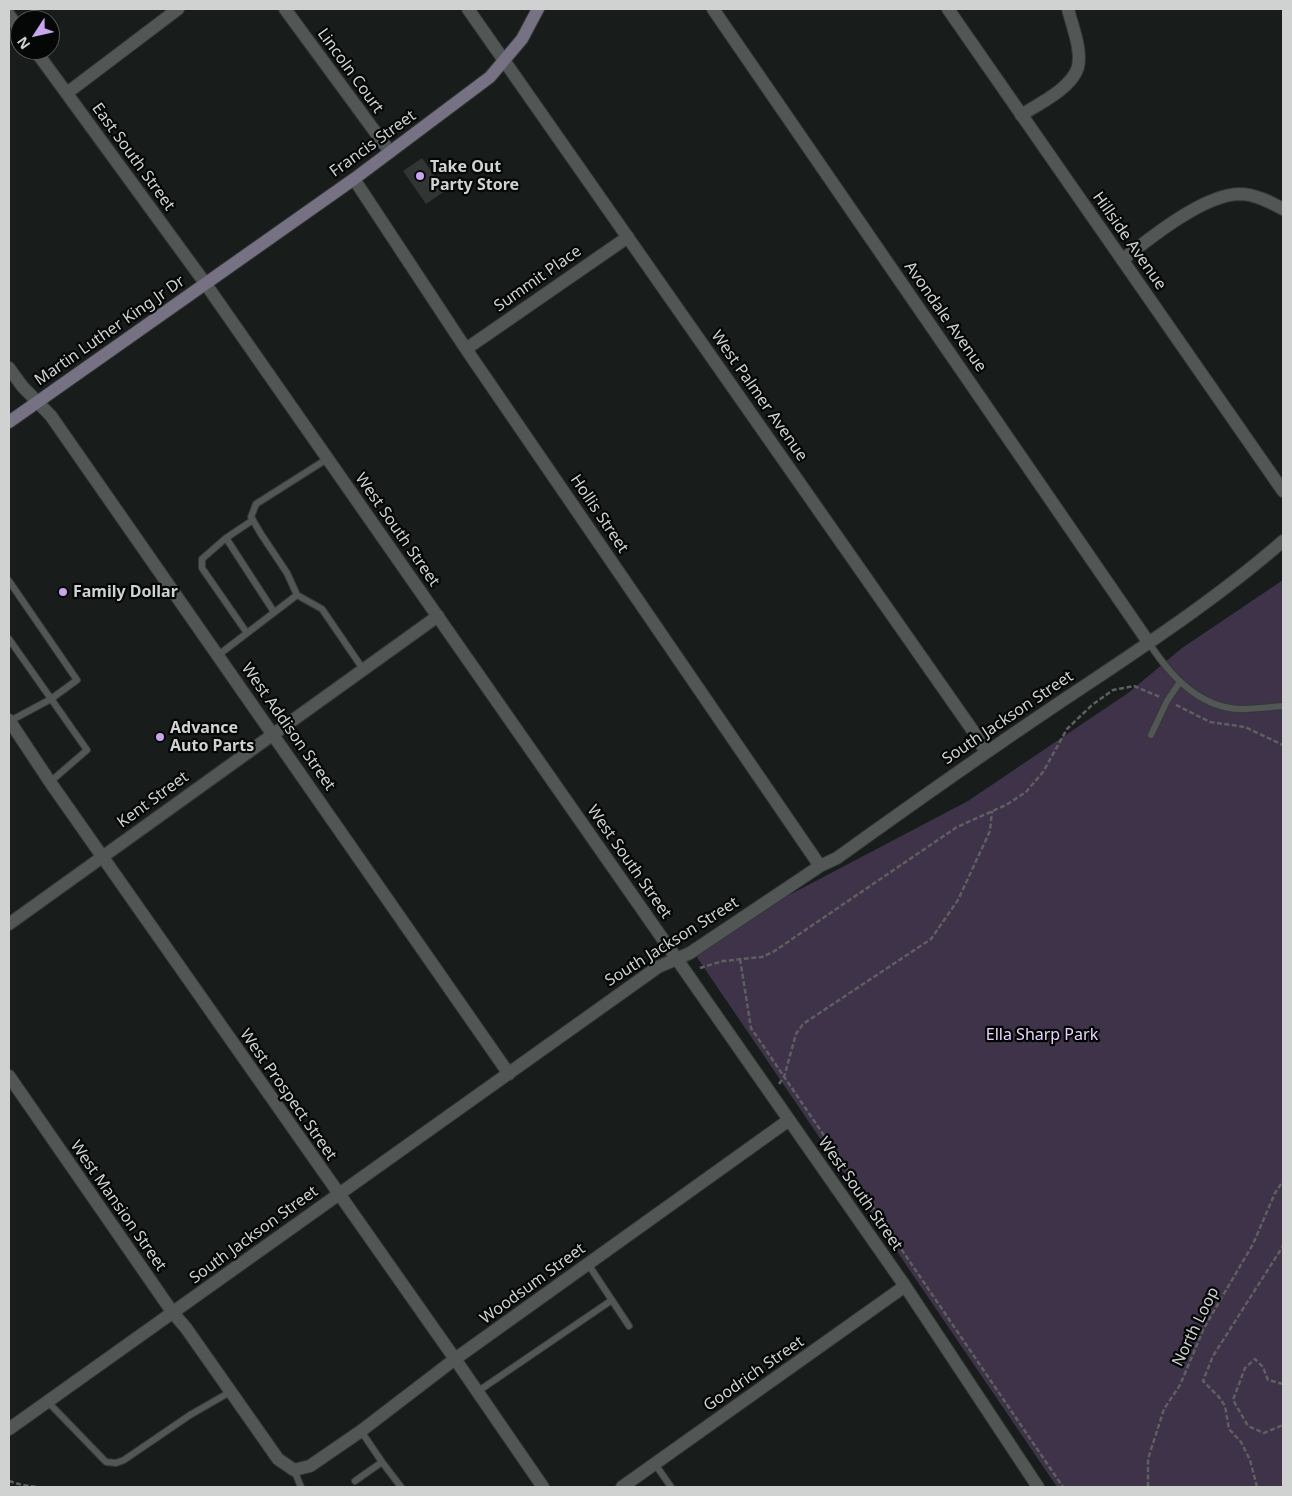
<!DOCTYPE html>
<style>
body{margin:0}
#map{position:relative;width:1292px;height:1496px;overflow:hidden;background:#181c1b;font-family:"Noto Sans",sans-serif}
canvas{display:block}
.frame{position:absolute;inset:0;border:10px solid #cfd2d1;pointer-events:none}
.north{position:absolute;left:10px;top:10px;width:50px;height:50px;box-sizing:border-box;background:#050606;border:1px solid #565857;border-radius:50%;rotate:235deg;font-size:14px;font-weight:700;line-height:20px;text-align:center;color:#cfd2d1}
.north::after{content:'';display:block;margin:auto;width:18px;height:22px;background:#c9a5ee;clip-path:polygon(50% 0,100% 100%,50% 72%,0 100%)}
</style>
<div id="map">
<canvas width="1292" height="1496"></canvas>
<div class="frame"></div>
<div class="north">N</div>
</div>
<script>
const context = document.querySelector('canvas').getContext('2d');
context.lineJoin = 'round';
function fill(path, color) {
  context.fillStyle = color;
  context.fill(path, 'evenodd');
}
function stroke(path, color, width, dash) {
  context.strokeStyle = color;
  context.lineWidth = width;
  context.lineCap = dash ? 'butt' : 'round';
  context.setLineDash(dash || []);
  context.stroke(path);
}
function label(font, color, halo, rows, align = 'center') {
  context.font = font + ' "Noto Sans",sans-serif';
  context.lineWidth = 4.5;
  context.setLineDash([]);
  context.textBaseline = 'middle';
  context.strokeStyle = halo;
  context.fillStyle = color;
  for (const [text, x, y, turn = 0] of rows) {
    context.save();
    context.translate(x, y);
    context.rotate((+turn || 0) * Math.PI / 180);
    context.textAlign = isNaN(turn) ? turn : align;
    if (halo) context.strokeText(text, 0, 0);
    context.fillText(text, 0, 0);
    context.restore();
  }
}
fill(new Path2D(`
 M1283 580V1487H1057L690 947 968 801 1128 693 1182 648Z`), '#3e3349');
fill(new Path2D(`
 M422 158 445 191 426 204 403 171Z`), '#313635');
const service = new Path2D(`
 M327 459 256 504 251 517 261 534 287 573 297 595 322 609 363 669
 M226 538 274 612
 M9 581 77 680 51 699 10 721
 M247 633 202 568V559L226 538 253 520
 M9 639 87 750 50 782
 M1149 643C1169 674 1200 708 1240 709 1255 709 1269 707 1283 706
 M217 656 297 595
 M1151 735 1167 701 1180 682
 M588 1264 629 1326
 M477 1392 612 1300
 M47 1401 106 1462 116 1463 124 1460 190 1415 230 1392
 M361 1431 382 1462 401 1487
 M655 1464 671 1487
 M294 1470 301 1487
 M355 1481 382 1462`);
const minor = new Path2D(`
 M285 9 390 152
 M468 9 971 728 986 752
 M713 9 1149 643
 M948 9 1283 491
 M67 93 178 9
 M1021 115C1039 104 1072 88 1078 67 1082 49 1072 26 1068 9
 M354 179 466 349 820 866
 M1122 260C1150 238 1203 195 1239 194 1255 194 1270 202 1283 209
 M205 283 905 1286 1038 1487
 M466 349 628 237
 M9 368 22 386 51 416 509 1074
 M9 924 438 616
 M9 1076 173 1313 186 1328 278 1459 294 1470 310 1466 361 1431 455 1359 789 1120
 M9 1429 658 967 690 953 820 866 837 858C908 807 980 756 1053 707 1132 654 1212 603 1283 541
 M622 1487 905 1286`);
const tertiary = new Path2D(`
 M9 15 20 30
 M35 50 205 283
 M9 720 50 782 455 1359 543 1487`);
const secondary = new Path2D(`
 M9 422 354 179 490 77 522 39 538 9`);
stroke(service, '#353837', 8);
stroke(minor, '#353837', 14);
stroke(tertiary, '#353837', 14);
stroke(secondary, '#353837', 14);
stroke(new Path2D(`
 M1176 705 1210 722 1245 727 1283 745
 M740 959 751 1028 1063 1487
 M700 968 723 961 762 957 773 952 957 827 1006 805 1026 792 1043 772 1067 729 1092 705 1113 690 1134 686 1160 697
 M779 1084 784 1077 796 1034 803 1024 931 939 958 900 990 831 992 811
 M1283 1384 1268 1380 1263 1367 1255 1359 1245 1368 1233 1400 1248 1426 1264 1433 1283 1425
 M9 1481 22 1485 37 1487
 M1148 1487V1459L1164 1409 1180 1385 1204 1328 1253 1244 1275 1193 1283 1181
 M1257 1487 1250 1460 1241 1442 1229 1429 1225 1406 1219 1397 1203 1381 1213 1356 1283 1246`), '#5d605f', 2.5, [5, 2.5]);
stroke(service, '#525756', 6);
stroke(minor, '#525756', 12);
stroke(tertiary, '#525756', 12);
stroke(secondary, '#767183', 12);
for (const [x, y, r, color] of [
 [420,176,5,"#c9a5ee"],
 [63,592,5,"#c9a5ee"],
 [160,737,5,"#c9a5ee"]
]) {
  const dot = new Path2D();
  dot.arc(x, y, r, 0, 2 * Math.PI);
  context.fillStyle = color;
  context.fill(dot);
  stroke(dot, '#050606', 2);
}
label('16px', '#cfd2d1', '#050606', [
 ["Lincoln Court",350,71,54],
 ["Francis Street",373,144,-36],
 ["East South Street",133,157,54],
 ["Hillside Avenue",1129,241,55],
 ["Summit Place",538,279,-35],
 ["Avondale Avenue",945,317,55],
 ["Martin Luther King Jr Dr",110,331,-35],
 ["West Palmer Avenue",759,396,55],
 ["Hollis Street",599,514,56],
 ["West South Street",397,530,55],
 ["South Jackson Street",1008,718,-34],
 ["West Addison Street",288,727,55],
 ["Kent Street",153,800,-36],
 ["West South Street",629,862,55],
 ["South Jackson Street",672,942,-32],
 ["West Prospect Street",288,1095,55],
 ["West South Street",860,1194,55],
 ["West Mansion Street",118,1206,55],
 ["South Jackson Street",254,1235,-36],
 ["Woodsum Street",533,1284,-36],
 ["North Loop",1196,1327,-64],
 ["Goodrich Street",754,1374,-35]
]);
label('bold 16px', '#cfd2d1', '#050606', [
 ["Take Out",430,167],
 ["Party Store",430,185],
 ["Family Dollar",73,592],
 ["Advance",170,728],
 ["Auto Parts",170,746]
], 'left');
label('16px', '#e7d4fc', '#050606', [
 ["Ella Sharp Park",1042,1035]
]);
</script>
